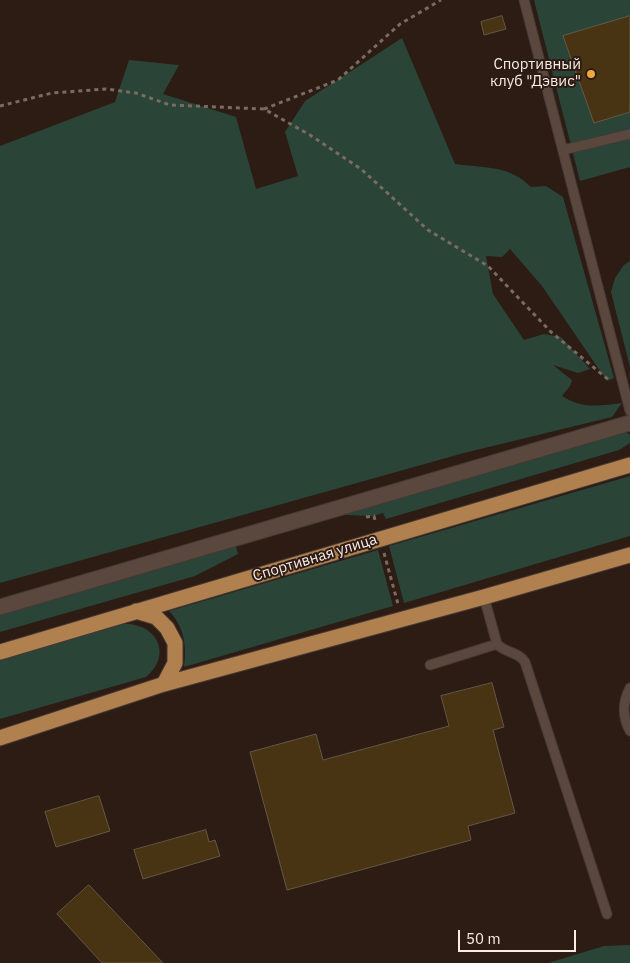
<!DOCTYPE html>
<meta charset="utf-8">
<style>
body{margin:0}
#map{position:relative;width:630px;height:963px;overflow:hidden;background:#2c1c14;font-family:"IBM Plex Sans",sans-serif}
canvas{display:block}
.scale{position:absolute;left:458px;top:930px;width:118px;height:22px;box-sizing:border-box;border:2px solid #f8ece7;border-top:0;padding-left:6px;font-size:15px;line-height:18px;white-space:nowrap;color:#f8ece7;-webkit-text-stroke:4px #2c1c14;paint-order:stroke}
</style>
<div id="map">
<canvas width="630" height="963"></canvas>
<div class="scale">50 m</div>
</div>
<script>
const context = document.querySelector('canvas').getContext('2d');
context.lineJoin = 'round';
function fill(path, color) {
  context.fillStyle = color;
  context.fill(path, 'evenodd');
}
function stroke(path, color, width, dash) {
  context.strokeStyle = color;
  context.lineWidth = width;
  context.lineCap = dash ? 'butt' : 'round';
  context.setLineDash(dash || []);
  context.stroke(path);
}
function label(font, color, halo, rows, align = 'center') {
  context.font = font + ' "IBM Plex Sans",sans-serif';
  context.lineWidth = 4;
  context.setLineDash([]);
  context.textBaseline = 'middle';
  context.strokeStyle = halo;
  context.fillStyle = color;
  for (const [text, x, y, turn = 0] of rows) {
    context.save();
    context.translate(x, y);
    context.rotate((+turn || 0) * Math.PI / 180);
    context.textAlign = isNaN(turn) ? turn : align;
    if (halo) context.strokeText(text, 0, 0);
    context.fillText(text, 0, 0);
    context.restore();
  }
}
fill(new Path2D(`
 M534 0H630V167L580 181Z
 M402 38 455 164C484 168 509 165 531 187L546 186 563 197 614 378 607 381 542 286 510 249 502 257 486 256 493 294 524 340 544 334 561 337 590 369 578 373 553 365 572 380 570 386 562 396C582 409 599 406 622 403L612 417 464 453 0 583V146L115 102 129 60 179 65 163 94 236 117 256 189 298 176 285 132 305 101Z
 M630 261V367L611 292 615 278 624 265Z
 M626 432 630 435V443L619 450 386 519 383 513 372 516 345 515 343 511Z
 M630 476V536L404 603 389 546Z
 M235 543 238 554 195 576 0 632V611Z
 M378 550 393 606 184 667C187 645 184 627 169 611Z
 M124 624C157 623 173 655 146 677L0 719V659Z
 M630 945V963H548L604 946Z`), '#2a4438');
const building = new Path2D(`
 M502 16 506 29 484 35 481 22Z
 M630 16V112L594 123 563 36Z
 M492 683 504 727 493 730 515 813 468 826 471 840 287 890 250 752 316 734 323 760 449 726 441 696Z
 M99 796 110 831 56 847 45 812Z
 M206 830 209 842 215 840 220 856 143 879 134 850Z
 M89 885 163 963H102L57 914Z`);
fill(building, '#483412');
stroke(building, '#635847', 1);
const lane = new Path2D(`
 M524 0 630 411
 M563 150 630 134
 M484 597 497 644C505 653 519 652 525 662L607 914
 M430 665 497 644
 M630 688C622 703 622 716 630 731`);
const street = new Path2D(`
 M0 607 630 423`);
const primary = new Path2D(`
 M136 611 156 617 167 628 175 643V663L164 684
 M0 652 630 465
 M0 738 164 684 484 597 630 555`);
stroke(lane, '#463934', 11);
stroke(street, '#463934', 17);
stroke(primary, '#463934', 17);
stroke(new Path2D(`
 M0 106 52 93 106 89 136 93 170 105 264 109 310 135 361 169 428 230 488 266 551 332 610 381
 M264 109 338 80 400 24 441 0
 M366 517 374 516 375 520
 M384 553 398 604`), '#796b64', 3, [4, 4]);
stroke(lane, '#5a473e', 9);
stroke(street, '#5a473e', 15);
stroke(primary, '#b1804f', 15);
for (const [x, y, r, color] of [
 [591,74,5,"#eea83c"]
]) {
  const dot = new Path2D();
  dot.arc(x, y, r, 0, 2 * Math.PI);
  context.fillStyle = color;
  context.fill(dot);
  stroke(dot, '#2c1c14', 2);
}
label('15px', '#f8ece7', '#2c1c14', [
 ["Спортивный",581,65],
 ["клуб \"Дэвис\"",581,82]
], 'right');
label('15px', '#f8ece7', '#2c1c14', [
 ["Спортивная улица",315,558,-17]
]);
</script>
